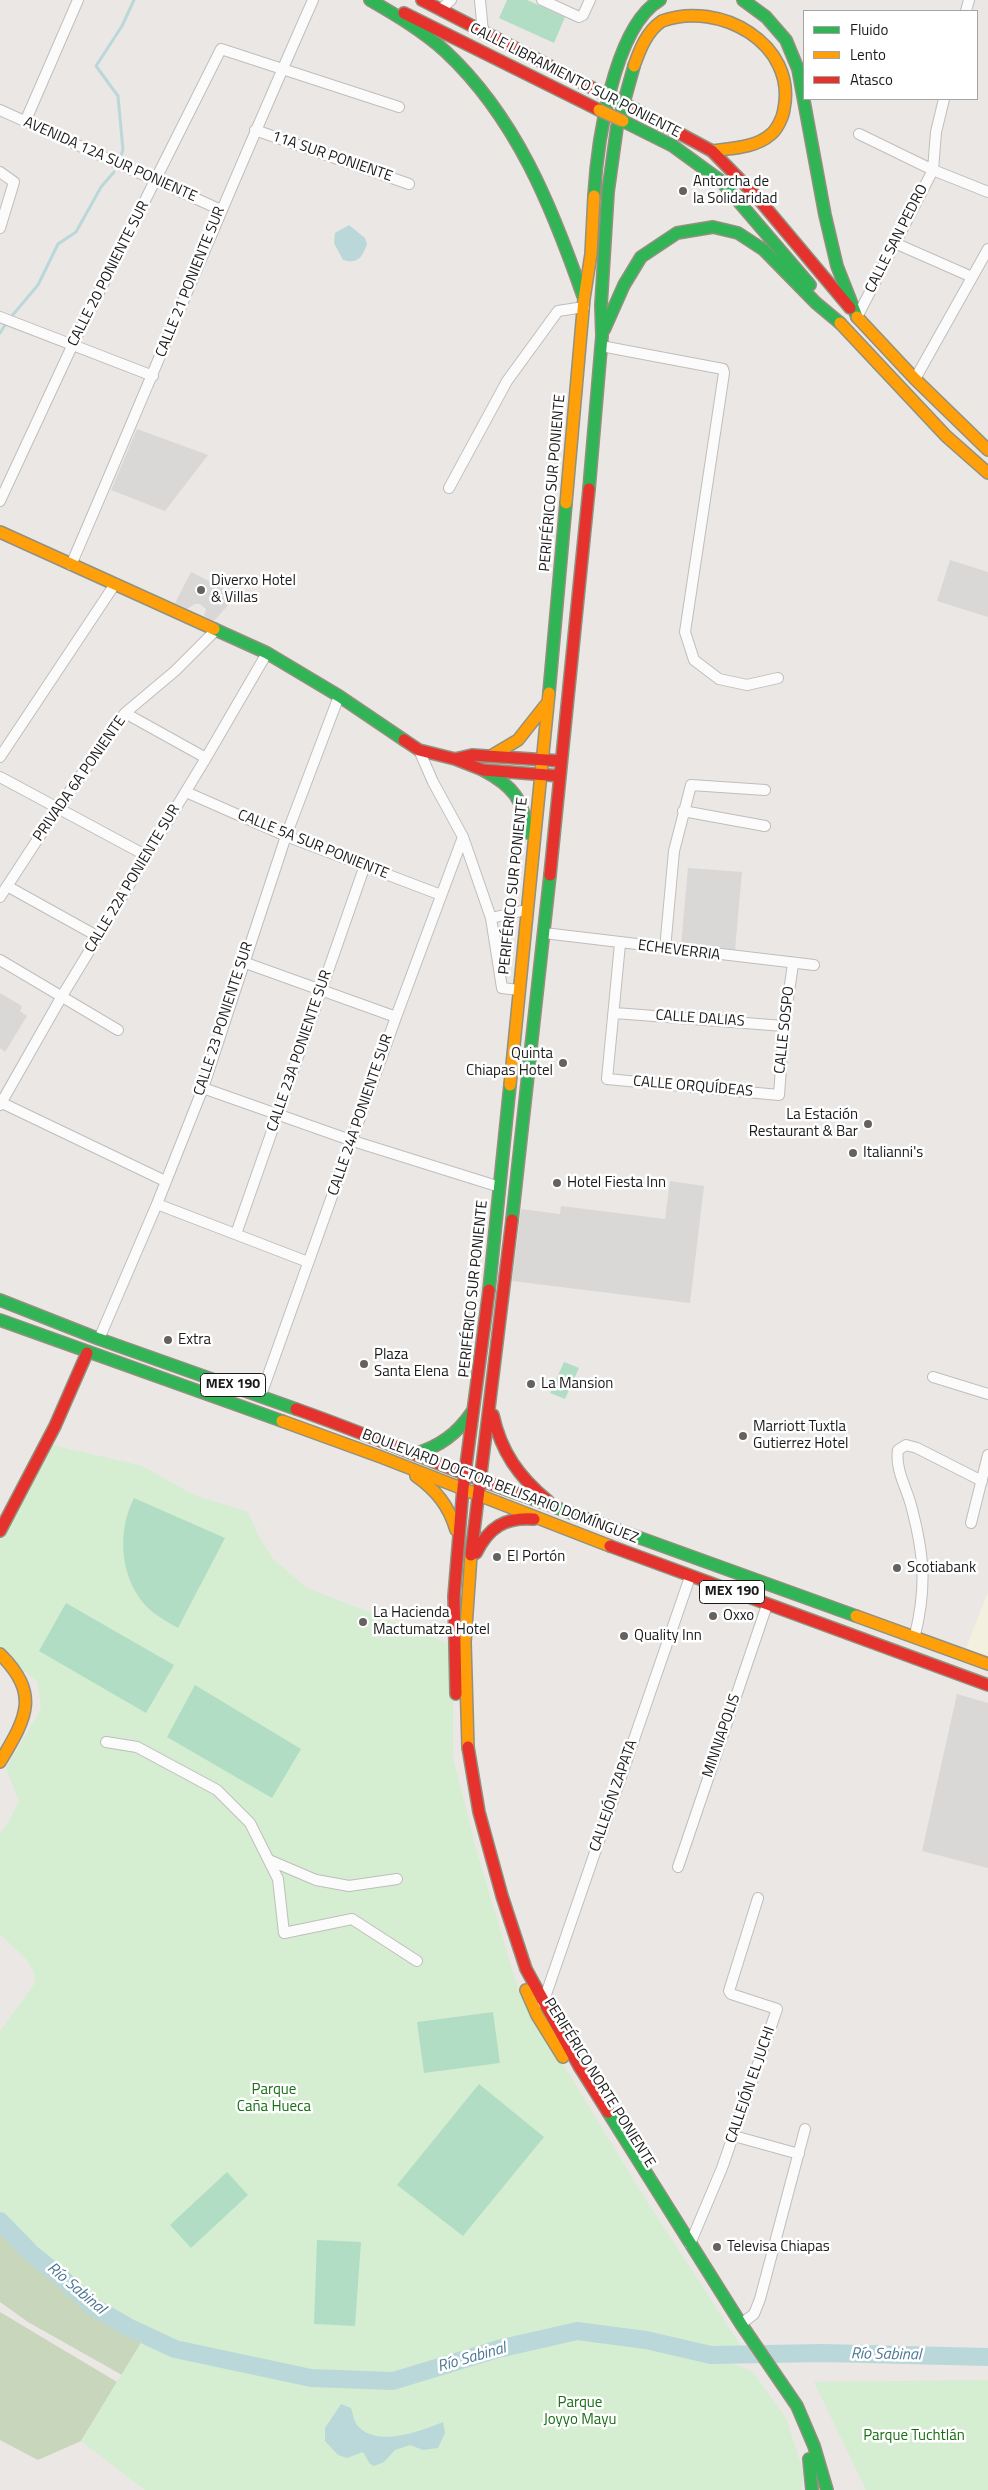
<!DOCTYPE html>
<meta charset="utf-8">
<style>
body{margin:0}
#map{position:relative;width:988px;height:2490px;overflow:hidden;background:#eae7e4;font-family:"Titillium Web",sans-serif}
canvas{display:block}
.legend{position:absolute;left:803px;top:10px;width:175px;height:90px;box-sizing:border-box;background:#fff;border:1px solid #a4a4a4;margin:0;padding:6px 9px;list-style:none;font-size:15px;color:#1b1b1b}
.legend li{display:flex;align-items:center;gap:10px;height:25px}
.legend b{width:25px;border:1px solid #a4a4a4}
</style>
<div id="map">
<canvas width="988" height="2490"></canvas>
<ul class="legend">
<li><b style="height:6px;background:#30b455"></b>Fluido</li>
<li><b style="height:6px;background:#ff9f0a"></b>Lento</li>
<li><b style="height:6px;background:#e5322d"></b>Atasco</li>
</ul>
</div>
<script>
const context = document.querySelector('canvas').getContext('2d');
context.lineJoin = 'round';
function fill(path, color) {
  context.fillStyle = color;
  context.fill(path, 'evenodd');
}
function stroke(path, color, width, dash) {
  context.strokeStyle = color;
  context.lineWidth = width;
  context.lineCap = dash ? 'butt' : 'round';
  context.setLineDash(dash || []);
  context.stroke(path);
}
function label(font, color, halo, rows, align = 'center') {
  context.font = font + ' "Titillium Web",sans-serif';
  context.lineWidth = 5;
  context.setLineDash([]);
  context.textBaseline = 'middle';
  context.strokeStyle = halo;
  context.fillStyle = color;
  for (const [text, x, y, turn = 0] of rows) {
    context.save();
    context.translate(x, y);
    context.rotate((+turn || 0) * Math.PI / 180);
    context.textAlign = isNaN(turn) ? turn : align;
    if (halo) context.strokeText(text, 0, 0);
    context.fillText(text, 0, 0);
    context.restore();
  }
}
fill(new Path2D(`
 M988 1592V1656L966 1648Z`), '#f4f0df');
fill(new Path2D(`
 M0 2221 32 2254 63 2279 92 2306 146 2335 122 2375 28 2322 0 2302Z
 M0 2312 117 2382 81 2441 38 2460 0 2440Z`), '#c8d6bb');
fill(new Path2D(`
 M48 1444 142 1466 194 1495 248 1512 259 1537 273 1559 307 1588 453 1645V1757L477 1852 519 1992 646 2200 747 2355H713L753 2372 786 2418 804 2473 801 2490H145L81 2441 145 2336 92 2306 63 2279 32 2254 0 2221V2031L35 1983 34 1972 26 1959 0 1934V1833L9 1821 19 1801 6 1768 41 1709 38 1682 0 1650V1536Z
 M988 2380V2490H866L814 2382Z`), '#d5eed1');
fill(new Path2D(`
 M507 0H527L565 17 554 43 499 18Z
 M564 1362 579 1368 565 1399 550 1393Z
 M134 1498 225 1538 178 1628C168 1622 158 1617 149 1609 120 1581 116 1533 134 1498Z
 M66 1603 174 1665 146 1713 39 1651Z
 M195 1685 301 1749 272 1798 167 1737Z
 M493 2012 500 2063 424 2073 417 2022Z
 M479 2084 544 2137 463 2236 397 2185Z
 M227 2172 248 2195 191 2248 170 2225Z
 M317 2240 361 2242 355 2326 314 2324Z`), '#b2ddc5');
fill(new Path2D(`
 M137 429 208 455 165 511 111 490Z
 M950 560 988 572V617L937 601Z
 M191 572 237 595 214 621 204 616 206 609 200 604H195L187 609 175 603Z
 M688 868 742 872 735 950 681 945Z
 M0 993 22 1006 20 1011 27 1016 5 1052 0 1048Z
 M670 1181 704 1186 690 1303 512 1281 521 1209 560 1214 561 1206 665 1219Z
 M957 1694 988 1703V1868L922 1851Z`), '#dad8d7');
fill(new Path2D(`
 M349 225 365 238 367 244C362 258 358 264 343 260L334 243 335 233Z
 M341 2404 351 2408C353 2414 354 2422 358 2426 377 2448 421 2431 443 2422L445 2433 438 2448 423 2450 410 2445 395 2450 384 2462 374 2466 370 2464 363 2452 347 2458 338 2455 325 2441V2428Z`), '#bad8da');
stroke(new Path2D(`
 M120 158 123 150 118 96 96 66 122 26 134 0
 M11 317 38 285 58 244 76 232 101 187 114 172
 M0 333 5 325`), '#bad8da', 3);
stroke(new Path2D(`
 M0 2221 32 2254 63 2279 92 2306 130 2328 175 2349 311 2378 393 2381 498 2349 577 2331 646 2340 711 2355 823 2353 988 2357`), '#bad8da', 18);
const street = new Path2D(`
 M480 0 483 32
 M542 0 579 17 583 15 590 0
 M440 10 451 0
 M966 11 969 0
 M0 110 221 210
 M25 122 78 0
 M255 130 409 184
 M859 134 933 170 988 192
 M0 172 14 182 0 228
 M897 244 972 277
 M0 317 153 376
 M857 317 933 170 936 132 944 99
 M601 346 723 369 724 373 685 632 694 660 719 679 747 685 778 678
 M915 379 988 249
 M449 488 507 381 558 311 584 307
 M0 501 73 344 221 49 399 107
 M71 565C152 377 230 187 313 0
 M125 713 206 758
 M419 750 433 782 463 837 491 918 526 910
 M0 757 115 584
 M0 777 147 856
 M186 792 286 836 441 895
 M683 811 765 826
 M7 886 97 936
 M0 897 58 808 125 713 175 671 215 631
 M491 918 502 988 519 990
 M544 933 814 965
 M620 944 607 1079 779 1095 784 1026 793 964
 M665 949 674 851 691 785 765 790
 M0 960 118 1030
 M243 962 396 1017
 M615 1013 784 1026
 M203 1088 353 1141 500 1187
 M0 1102 165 1181
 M0 1105 62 996 206 758 267 653
 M157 1204 308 1262
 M236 1234 364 868
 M99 1339 157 1204 203 1088 286 836 339 696
 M933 1377 988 1394
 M261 1395 396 1017 463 837
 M971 1523 988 1455
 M915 1635C927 1586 924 1554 911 1505 906 1487 895 1469 898 1450L906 1445 917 1448 982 1481
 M106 1742 137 1747 217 1790 250 1823 278 1879 284 1933 352 1919 417 1961
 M269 1860 316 1880 349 1886 397 1879
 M678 1867 767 1605
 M543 2003 690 1577
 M734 2136 799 2154
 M690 2244 722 2168 777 2009 731 1994 729 1991 758 1898
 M741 2324 754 2314 760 2299 805 2129`);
const fast = new Path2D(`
 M370 0C396 15 423 31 445 51 516 117 552 207 583 296
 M743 0 766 17 786 40 798 69 825 215 837 266 857 317
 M623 121 673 146 721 181 810 285
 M594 196C597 146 613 27 660 0
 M604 330 624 285 641 257 677 233 713 227 738 233 764 250 816 303 840 323
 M589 489 602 336 601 305 608 192 617 127 634 66
 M214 629 267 653 339 696 404 740
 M549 693 566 503
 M483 770C513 786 523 799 528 833
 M512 1220 550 875
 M489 1290 510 1085
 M0 1300 99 1339 296 1409
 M0 1320 282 1421
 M415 1454C440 1446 457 1434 472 1412
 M524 1496 856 1616
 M608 2112 741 2324 797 2406 814 2446 827 2490
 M809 2459 812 2490`);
const slow = new Path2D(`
 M634 66C640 49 647 31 662 21 720 0 797 44 784 109 783 117 777 130 770 135 755 148 731 148 712 151
 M857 317 915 379 988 450
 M840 323 946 436 988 473
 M566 503 584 299 591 254 594 196
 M0 532 214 629
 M491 756 518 740 548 702
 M510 1085 549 693
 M282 1421 381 1457 610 1546
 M416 1476C436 1490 449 1506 456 1530
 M856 1616 988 1664
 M0 1654C41 1695 26 1718 0 1762
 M468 1747 465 1642 471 1555
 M526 1990 537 2015 563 2057`);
const jam = new Path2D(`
 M422 0 604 94
 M404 13 599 110
 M627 105 712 151 756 196 850 308
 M404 740 419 750 455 759 483 770 560 776
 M455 759 472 755 561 761
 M550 875 589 489
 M296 1409C373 1436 447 1469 524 1496
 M493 1415C501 1452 519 1477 548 1501
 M0 1531 55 1426 87 1353
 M610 1546 988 1685
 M476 1553C489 1527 505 1517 534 1519
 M471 1555 512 1220
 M456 1694 454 1596 463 1488 489 1290
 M468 1747 479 1812 502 1896 526 1969 579 2066 608 2112`);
stroke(street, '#bfbebc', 12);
stroke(fast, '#92907e', 14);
stroke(slow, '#92907e', 14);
stroke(jam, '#92907e', 14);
stroke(street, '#fcfbfb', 10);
stroke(fast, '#30b455', 11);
stroke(slow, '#ff9f0a', 11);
stroke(jam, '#e5322d', 11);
const fastBridge = new Path2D(`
 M604 94 627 105`);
const slowBridge = new Path2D(`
 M599 110 623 121`);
stroke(fastBridge, '#9e9183', 14, []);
stroke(slowBridge, '#9e9183', 14, []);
stroke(fastBridge, '#30b455', 11);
stroke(slowBridge, '#ff9f0a', 11);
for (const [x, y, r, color] of [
 [683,191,5,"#636261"],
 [201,590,5,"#636261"],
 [563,1063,5,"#636261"],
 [868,1124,5,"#636261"],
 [853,1153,5,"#636261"],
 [557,1183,5,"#636261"],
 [168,1340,5,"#636261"],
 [364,1364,5,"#636261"],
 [531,1384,5,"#636261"],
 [743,1436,5,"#636261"],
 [497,1557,5,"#636261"],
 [897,1568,5,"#636261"],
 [713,1616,5,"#636261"],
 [363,1622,5,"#636261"],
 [624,1636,5,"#636261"],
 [717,2247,5,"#636261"]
]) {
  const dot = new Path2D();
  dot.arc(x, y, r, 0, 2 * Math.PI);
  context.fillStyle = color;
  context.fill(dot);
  stroke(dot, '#fff', 2);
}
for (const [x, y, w] of [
 [233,1385,65],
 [732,1592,65]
]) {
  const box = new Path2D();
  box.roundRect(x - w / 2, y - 11.5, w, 23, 4);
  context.fillStyle = '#fff';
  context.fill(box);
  stroke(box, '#1b1b1b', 1);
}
label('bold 14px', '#1b1b1b', null, [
 ["MEX 190",233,1385],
 ["MEX 190",732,1592]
]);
label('15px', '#1b1b1b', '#fff', [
 ["CALLE LIBRAMIENTO SUR PONIENTE",575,81,27],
 ["11A SUR PONIENTE",332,157,19],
 ["AVENIDA 12A SUR PONIENTE",110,160,24],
 ["CALLE SAN PEDRO",897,239,-63],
 ["CALLE 20 PONIENTE SUR",109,274,-63],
 ["CALLE 21 PONIENTE SUR",191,282,-68],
 ["PERIFÉRICO SUR PONIENTE",553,483,-85],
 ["PRIVADA 6A PONIENTE",80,779,-55],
 ["CALLE 5A SUR PONIENTE",313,845,22],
 ["CALLE 22A PONIENTE SUR",133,879,-59],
 ["PERIFÉRICO SUR PONIENTE",514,886,-84],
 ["ECHEVERRIA",679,951,7],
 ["CALLE 23 PONIENTE SUR",224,1019,-72],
 ["CALLE DALIAS",700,1019,4],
 ["CALLE SOSPO",785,1030,-84],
 ["CALLE 23A PONIENTE SUR",300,1051,-71],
 ["CALLE ORQUÍDEAS",693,1087,5],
 ["CALLE 24A PONIENTE SUR",361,1115,-71],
 ["PERIFÉRICO SUR PONIENTE",474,1289,-84],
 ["BOULEVARD DOCTOR BELISARIO DOMÍNGUEZ",500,1487,21],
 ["MINNIAPOLIS",722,1736,-71],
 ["CALLEJÓN ZAPATA",614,1796,-71],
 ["PERIFÉRICO NORTE PONIENTE",599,2083,58],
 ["CALLEJÓN EL JUCHI",751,2085,-71]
]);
label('15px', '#1b1b1b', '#fff', [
 ["Antorcha de",693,182],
 ["la Solidaridad",693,199],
 ["Diverxo Hotel",211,581],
 ["& Villas",211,598],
 ["Quinta",553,1054,"right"],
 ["Chiapas Hotel",553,1071,"right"],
 ["La Estación",858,1115,"right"],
 ["Restaurant & Bar",858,1132,"right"],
 ["Italianni's",863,1153],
 ["Hotel Fiesta Inn",567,1183],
 ["Extra",178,1340],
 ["Plaza",374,1355],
 ["Santa Elena",374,1372],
 ["La Mansion",541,1384],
 ["Marriott Tuxtla",753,1427],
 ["Gutierrez Hotel",753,1444],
 ["El Portón",507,1557],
 ["Scotiabank",907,1568],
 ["La Hacienda",373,1613],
 ["Mactumatza Hotel",373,1630],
 ["Oxxo",723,1616],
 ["Quality Inn",634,1636],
 ["Televisa Chiapas",727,2247]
], 'left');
label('15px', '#186f14', '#fff', [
 ["Parque",274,2090],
 ["Caña Hueca",274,2107],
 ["Parque",580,2403],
 ["Joyyo Mayu",580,2420],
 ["Parque Tuchtlán",914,2436]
]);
label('italic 16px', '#4b7894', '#fff', [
 ["Río Sabinal",76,2289,40],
 ["Río Sabinal",886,2355,1],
 ["Río Sabinal",472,2358,-16]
]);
</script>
